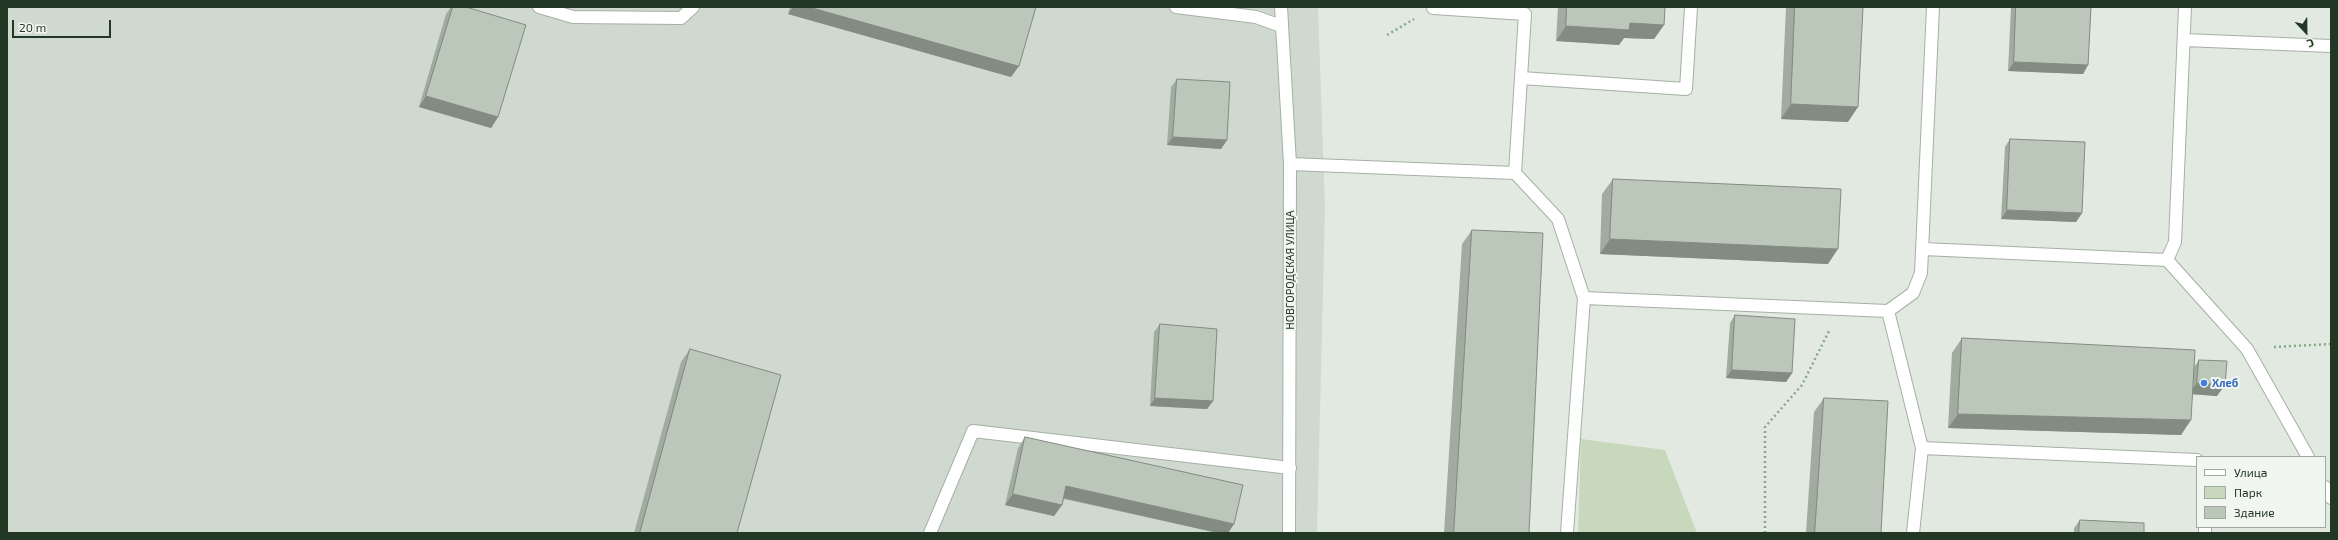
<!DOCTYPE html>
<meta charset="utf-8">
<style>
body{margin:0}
#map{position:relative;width:2338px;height:540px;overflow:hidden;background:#e2e9e0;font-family:"Exo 2",sans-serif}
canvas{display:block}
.frame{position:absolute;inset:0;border:8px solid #233824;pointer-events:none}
.legend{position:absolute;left:2196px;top:456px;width:130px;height:72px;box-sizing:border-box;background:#f1f6f0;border:1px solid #9faa9e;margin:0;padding:5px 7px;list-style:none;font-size:12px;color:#233824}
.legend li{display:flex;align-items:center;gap:8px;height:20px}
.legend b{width:20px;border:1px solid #9faa9e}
.north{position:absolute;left:2286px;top:12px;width:40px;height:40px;-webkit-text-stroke:3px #f1f6f0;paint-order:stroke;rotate:158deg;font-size:11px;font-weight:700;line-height:16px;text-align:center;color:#233824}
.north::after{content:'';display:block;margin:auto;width:14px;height:18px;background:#233824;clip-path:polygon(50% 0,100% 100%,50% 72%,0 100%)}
.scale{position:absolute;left:12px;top:20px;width:99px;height:18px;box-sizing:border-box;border:2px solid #233824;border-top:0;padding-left:5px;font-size:12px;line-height:14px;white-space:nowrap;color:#233824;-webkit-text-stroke:3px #f1f6f0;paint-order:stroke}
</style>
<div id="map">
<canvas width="2338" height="540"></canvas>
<div class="frame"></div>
<ul class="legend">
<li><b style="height:5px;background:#fff"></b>Улица</li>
<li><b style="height:11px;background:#c7d8bc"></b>Парк</li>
<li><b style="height:11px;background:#bbc7b9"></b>Здание</li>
</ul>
<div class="north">С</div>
<div class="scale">20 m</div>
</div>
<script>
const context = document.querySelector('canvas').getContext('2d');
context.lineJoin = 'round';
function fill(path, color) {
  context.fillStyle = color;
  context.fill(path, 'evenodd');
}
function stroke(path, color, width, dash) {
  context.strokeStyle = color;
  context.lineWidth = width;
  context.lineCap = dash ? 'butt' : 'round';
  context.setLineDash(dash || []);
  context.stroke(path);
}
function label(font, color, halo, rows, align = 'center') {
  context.font = font + ' "Exo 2",sans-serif';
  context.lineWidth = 4;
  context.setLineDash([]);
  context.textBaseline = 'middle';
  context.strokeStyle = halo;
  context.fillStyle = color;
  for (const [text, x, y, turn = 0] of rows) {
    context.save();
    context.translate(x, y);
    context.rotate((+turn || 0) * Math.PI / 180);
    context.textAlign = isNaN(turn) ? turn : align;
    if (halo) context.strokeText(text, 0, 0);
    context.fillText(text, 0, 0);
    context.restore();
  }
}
fill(new Path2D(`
 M7 7H1318L1325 208 1317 533H7Z`), '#d0d9cf');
fill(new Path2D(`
 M1581 439 1665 450 1697 533H1578Z`), '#c7d8bc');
const lane = new Path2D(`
 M539 7 573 17 681 18 693 7
 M1176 7 1256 17 1281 26
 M1433 8 1525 14 1515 173
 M2184 40 2331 46
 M1521 78 1686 89 1691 7
 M1290 164 1515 173 1558 219 1584 298 1567 533
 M1923 249 2167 260 2247 349 2308 457
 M2167 260 2175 242 2185 7
 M1584 298 1888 311 1913 293 1921 273 1933 7
 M1888 311 1922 448 2197 460
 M2325 487 2331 498
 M2205 527V533
 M930 533 973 431 1290 468
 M1913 533 1922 448`);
const street = new Path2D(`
 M1281 7 1290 164 1289 533`);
stroke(lane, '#a5b0a4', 14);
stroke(street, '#a5b0a4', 14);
stroke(new Path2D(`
 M1387 35 1414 19
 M2274 347 2331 344
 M1765 533V427L1802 385 1829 331`), '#85a985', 2.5, [2, 3]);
stroke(lane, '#fff', 12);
stroke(street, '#fff', 12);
fill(new Path2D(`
 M451 7H466L498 117 491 128 419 107 446 14Z
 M790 7H1036L1011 77 788 14Z
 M1558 7H1665L1664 25 1654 39 1624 38 1619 45 1556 41Z
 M1786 7H1863L1848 122 1781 119Z
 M2011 7H2091L2088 65 2083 74 2008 71Z
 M1177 79 1227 140 1221 149 1167 145 1171 87Z
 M2010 139 2082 213 2076 222 2001 219 2005 147Z
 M1613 179 1828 264 1600 254 1602 194Z
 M1472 230 1529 533H1444L1462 244Z
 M1735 315 1792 373 1786 382 1726 378 1730 323Z
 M1160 324 1213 401 1207 409 1150 406 1154 332Z
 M1962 338 2194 367 2199 360 2217 396 2193 394 2181 435 1948 428 1952 353Z
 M690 349 737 533H634L681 362Z
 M1824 398 1881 533H1806L1814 412Z
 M1025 437 1234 524 1228 533H1218L1064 499 1062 505 1054 516 1005 505 1018 448Z
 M2080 520 2144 533H2074V528Z`), '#a1ab9f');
fill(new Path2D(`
 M793 7H809L1019 66 1011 77 788 14Z
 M1630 23 1664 25 1654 39 1624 38 1619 45 1556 41 1566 26Z
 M2014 62 2088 65 2083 74 2008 71Z
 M426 96 498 117 491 128 419 107Z
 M1791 104 1858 107 1848 122 1781 119Z
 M1173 137 1227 140 1221 149 1167 145Z
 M2007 210 2082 213 2076 222 2001 219Z
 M1610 239 1838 249 1828 264 1600 254Z
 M1732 370 1792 373 1786 382 1726 378Z
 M2197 383 2225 385 2217 396 2189 394Z
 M1155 398 1213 401 1207 409 1150 406Z
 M1958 414 2191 420 2181 435 1948 428Z
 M1066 486 1234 524 1228 533H1218L1059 497Z
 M1013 494 1062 505 1054 516 1005 505Z`), '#838b82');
const building = new Path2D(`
 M453 7H466L526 25 498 117 426 96Z
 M809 7H1036L1019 66Z
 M1567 7H1665L1664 25 1630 23 1629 30 1566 26Z
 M1795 7H1863L1858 107 1791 104Z
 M2016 7H2091L2088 65 2014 62Z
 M1177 79 1230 82 1227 140 1173 137Z
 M2010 139 2085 142 2082 213 2007 210Z
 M1613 179 1841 189 1838 249 1610 239Z
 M1472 230 1543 233 1529 533H1454Z
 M1735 315 1795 319 1792 373 1732 370Z
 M1160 324 1217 329 1213 401 1155 398Z
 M1962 338 2195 350 2191 420 1958 414Z
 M690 349 781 375 737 533H640Z
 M2199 360 2227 361 2225 385 2197 383Z
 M1824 398 1888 401 1881 533H1815Z
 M1025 437 1243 485 1234 524 1066 486 1062 505 1013 494Z
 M2080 520 2144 523V533H2079Z`);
fill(building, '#bbc7b9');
stroke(building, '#838b82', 1);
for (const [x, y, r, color] of [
 [2204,383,4,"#3f7fe0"]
]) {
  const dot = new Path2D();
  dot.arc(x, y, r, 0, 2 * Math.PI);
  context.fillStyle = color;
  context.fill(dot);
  stroke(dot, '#f1f6f0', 1.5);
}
label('11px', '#233824', '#f1f6f0', [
 ["НОВГОРОДСКАЯ УЛИЦА",1290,270,-90]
]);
label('bold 11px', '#366cbe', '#f1f6f0', [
 ["Хлеб",2212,383]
], 'left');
</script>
